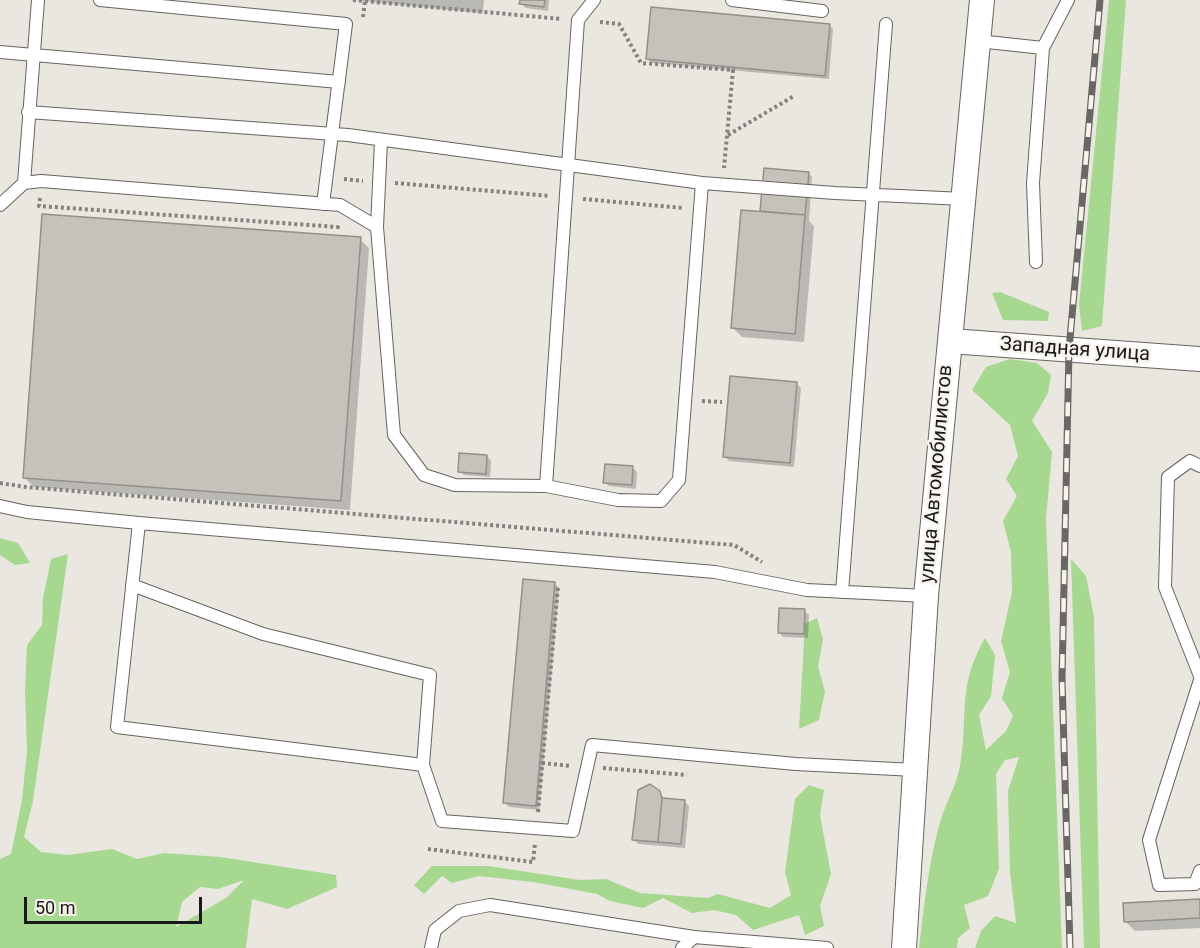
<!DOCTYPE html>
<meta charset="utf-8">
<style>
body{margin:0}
#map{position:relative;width:1200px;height:948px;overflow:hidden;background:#e9e7df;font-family:Roboto,sans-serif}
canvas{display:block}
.scale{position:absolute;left:24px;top:897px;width:178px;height:27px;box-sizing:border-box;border:3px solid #1a1917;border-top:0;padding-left:8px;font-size:18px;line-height:21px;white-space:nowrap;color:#1a1917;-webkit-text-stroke:4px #f6f4ed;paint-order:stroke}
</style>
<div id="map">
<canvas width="1200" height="948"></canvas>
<div class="scale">50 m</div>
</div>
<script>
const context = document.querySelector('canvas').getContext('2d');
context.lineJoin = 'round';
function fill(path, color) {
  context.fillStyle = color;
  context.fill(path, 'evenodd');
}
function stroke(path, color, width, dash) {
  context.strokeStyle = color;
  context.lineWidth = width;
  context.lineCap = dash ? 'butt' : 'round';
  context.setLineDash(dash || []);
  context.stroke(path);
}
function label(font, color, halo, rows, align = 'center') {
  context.font = font + ' Roboto,sans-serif';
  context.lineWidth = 5;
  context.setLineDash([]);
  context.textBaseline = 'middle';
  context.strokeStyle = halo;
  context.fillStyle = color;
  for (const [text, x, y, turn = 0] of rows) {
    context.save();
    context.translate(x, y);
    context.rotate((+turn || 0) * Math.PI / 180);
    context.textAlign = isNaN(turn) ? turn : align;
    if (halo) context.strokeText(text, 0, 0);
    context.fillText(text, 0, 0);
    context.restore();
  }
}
fill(new Path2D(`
 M1109 0H1126L1102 326 1082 331 1079 305Z
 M1000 292 1049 312 1048 321 1003 320 992 293Z
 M1010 359 1037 363 1051 375 1048 393 1032 421 1052 452 1046 518 1062 948H975L981 931 995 916 1016 923 1010 872 1008 791 1019 757 1005 760 996 774 999 869 988 896 964 905 970 928 958 938 957 948H919C924 907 928 866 939 826 944 806 956 787 960 766 969 715 956 689 985 638L995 655 991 696 979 715 986 750 1006 731 1013 716 1002 698 1010 672 1001 641 1012 592 1011 552 1003 521 1017 496 1006 479 1018 456 1010 425 972 390 986 367Z
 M0 538 18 543 30 563 15 565 0 555Z
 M68 554 33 801 24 837 41 852 68 855 112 849 137 859 164 853 220 857 336 875 337 887 287 909 252 899 246 948H0V859L11 854 22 800 27 751 25 691 27 645 42 625 43 598 51 559ZM244 880 226 898 176 927 182 902 200 887 218 889Z
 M1071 559 1086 576 1094 617 1100 948H1084Z
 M817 618 823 639 818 667 825 691 819 720 799 729 805 624Z
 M809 785 824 790 820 815 831 874 820 906 824 926 805 935 799 915 753 930 736 915 714 910 692 913 663 898 643 908 610 901 597 894 533 882 479 876 452 883 442 876 424 894 414 885 432 866H488L580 880 606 879 640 893 708 898 718 894 770 908 791 895 785 872 795 799Z`), '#a6d890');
fill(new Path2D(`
 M352 0H484L483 13Z
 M521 0H549L548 11 525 8Z
 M829 25 833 29 829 79 652 63 647 59Z
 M808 173 812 177 809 221 814 226 804 342 742 337 733 328 764 213 762 211Z
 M360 239 369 248 350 510 34 487 25 478Z
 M797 384 801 388 794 467 729 461 725 457Z
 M487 456 491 461 490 477 464 475 459 471Z
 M633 468 637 472 636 489 609 486 605 482Z
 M554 583 559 588 539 810 509 807 505 803Z
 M804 611 809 615 808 638 783 637 779 632Z
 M659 793 665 800 685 802 689 806 685 848 638 844 633 839Z
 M1200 901V928L1135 931 1126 922Z`), '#0003');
const building = new Path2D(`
 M520 0H545L544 7 519 4Z
 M651 7 830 24 825 76 646 59Z
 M764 168 809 172 805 215 760 211Z
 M741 210 805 215 795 334 731 328Z
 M42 214 361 237 341 501 23 478Z
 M730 376 797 382 790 463 723 457Z
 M459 453 487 455 486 474 458 472Z
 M605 464 633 466 632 485 603 483Z
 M523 579 555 582 536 806 503 803Z
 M779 608 805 609 804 634 778 633Z
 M650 784 660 791 662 798 658 842 632 840 638 790Z
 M662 798 685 800 681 844 658 842Z
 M1200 899V918L1124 922 1123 903Z`);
fill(building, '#c5c1bb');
stroke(building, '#938f89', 1.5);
const lane = new Path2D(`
 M100 0 346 24 323 204
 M732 0 822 11
 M978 41 1043 48
 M0 52 339 82
 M28 112 348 135 702 183 835 193 964 199
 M381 141 377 227 394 435 424 475 455 485 546 486 618 500 661 501 679 480 702 183
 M24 183 38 0
 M0 205 24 183 41 181 340 205 377 227
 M1036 262 1033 183 1043 48 1068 0
 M1200 466 1190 461 1168 477 1165 587 1200 676
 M546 486 578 20 594 0
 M0 506 27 512 139 523 715 572 807 590 926 596
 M139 523 117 727 423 765 442 821 573 831 592 745 796 764 915 770
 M132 585 263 634 430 675 423 765
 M842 592 886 24
 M1200 680 1149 840 1159 885 1195 884 1200 871
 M431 948 435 930 459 911 490 905 694 937 827 948
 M682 948 694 937`);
const street = new Path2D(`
 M950 341 1200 359
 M904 948 926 596 982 0`);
stroke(lane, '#66645e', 14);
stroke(street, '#66645e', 26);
stroke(new Path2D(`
 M353 0 562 19
 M363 17 365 1
 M600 22 619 24 641 63 733 70 724 168
 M728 135 794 96
 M344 179 363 181
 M395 183 549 196
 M40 198 39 206 338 227V224
 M583 199 683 208
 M702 401 722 402
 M0 483 26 487 734 545 762 562
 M542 763 571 766
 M603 768 687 775
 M538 812 558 586
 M428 849 533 862 535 843`), '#83827d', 4, [3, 3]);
stroke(lane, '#fff', 12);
stroke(street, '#fff', 24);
const rail = new Path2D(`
 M1070 948 1062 679 1069 350 1100 0`);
stroke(rail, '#696864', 7);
stroke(rail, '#f6f4ed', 4.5, [14]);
label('20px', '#1a1917', '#f6f4ed', [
 ["Западная улица",1075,350,4],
 ["улица Автомобилистов",937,474,-85]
]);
</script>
